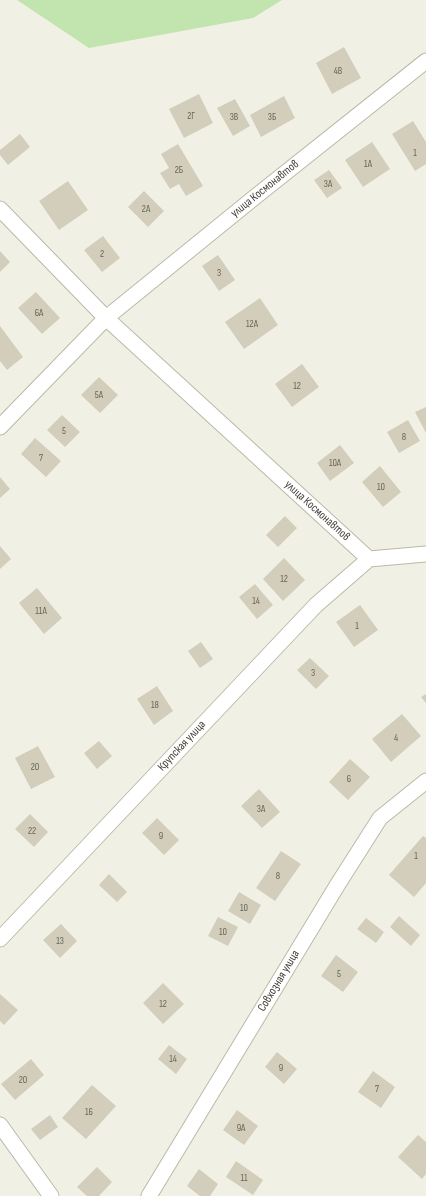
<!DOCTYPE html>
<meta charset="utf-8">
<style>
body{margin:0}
canvas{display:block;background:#f1f0e5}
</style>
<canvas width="426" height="1196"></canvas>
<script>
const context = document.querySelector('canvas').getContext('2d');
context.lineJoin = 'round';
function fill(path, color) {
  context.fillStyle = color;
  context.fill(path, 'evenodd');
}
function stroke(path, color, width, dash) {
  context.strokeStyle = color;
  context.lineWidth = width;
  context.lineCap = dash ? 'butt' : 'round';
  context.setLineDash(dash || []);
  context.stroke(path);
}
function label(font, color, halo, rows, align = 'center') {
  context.font = font + ' "Sofia Sans Condensed",sans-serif';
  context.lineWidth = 3;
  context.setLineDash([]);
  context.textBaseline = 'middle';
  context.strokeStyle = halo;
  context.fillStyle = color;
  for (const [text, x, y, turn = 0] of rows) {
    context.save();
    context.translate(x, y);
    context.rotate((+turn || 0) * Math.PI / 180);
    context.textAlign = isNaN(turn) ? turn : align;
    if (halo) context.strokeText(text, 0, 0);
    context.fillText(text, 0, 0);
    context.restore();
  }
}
fill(new Path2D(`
 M17 0H282L253 18 89 48Z`), '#c2e4af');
fill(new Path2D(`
 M344 47 361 78 332 94 316 63Z
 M199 94 213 123 184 138 169 109Z
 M284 96 295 118 261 137 250 115Z
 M235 99 250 126 233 136 217 108Z
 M413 121 426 142V164L415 171 392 134Z
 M20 134 30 147 8 165 0 155V150Z
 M372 142 390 169 363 187 345 160Z
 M178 144 203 186 186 196 179 184 170 189 160 173 169 168 161 154Z
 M329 170 342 188 327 198 314 180Z
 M68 181 88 210 59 230 39 201Z
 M144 191 164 211 148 227 128 207Z
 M103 236 120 258 102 272 84 250Z
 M0 251 10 262 0 272Z
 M218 255 235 280 219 291 202 266Z
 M36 292 60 318 42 334 18 308Z
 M260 298 278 325 244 349 225 322Z
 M0 326 23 357 7 370 0 361Z
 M302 364 319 387 292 407 275 384Z
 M99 377 118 395 100 413 81 395Z
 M426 407V433L415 412Z
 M62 415 80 432 65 447 47 430Z
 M408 420 420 441 399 453 387 432Z
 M35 438 61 461 46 477 21 454Z
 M340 445 354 463 330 481 317 463Z
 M380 466 401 492 383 507 362 482Z
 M0 477 10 489 0 498Z
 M285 516 297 528 278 547 266 535Z
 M0 546 11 559 0 569Z
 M284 558 305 580 283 601 263 579Z
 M255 584 273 605 257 619 239 597Z
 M37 588 62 618 44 634 19 603Z
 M360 605 378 630 354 647 336 622Z
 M201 642 213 659 200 668 188 651Z
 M310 658 329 676 316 689 297 670Z
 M157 686 173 711 154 725 137 699Z
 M426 694V703L421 697Z
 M402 714 421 736 391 762 372 739Z
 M99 741 112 756 97 769 84 753Z
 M38 746 55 777 31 789 15 758Z
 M350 759 370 777 348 800 329 782Z
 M259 789 280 812 262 828 241 806Z
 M30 814 48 832 34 847 15 829Z
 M157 818 179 840 164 855 142 833Z
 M423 836 426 838V883L414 897 389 875Z
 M281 851 301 864 275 901 256 888Z
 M109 874 127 892 117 902 99 885Z
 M239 892 261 905 250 924 228 911Z
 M399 916 420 935 411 946 390 927Z
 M218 917 238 927 228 946 208 936Z
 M366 918 384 932 376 943 357 929Z
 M61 924 77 941 60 958 43 940Z
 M336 955 358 972 343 992 321 976Z
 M163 983 184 1004 163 1024 143 1003Z
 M0 994 18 1010 4 1025 0 1021Z
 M169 1045 187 1059 176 1074 158 1059Z
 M277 1052 297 1069 284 1084 265 1067Z
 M31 1059 44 1075 15 1100 1 1084Z
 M373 1071 395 1087 381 1108 358 1092Z
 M92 1085 116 1106 86 1139 62 1118Z
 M237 1110 258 1126 244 1145 223 1130Z
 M50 1115 58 1127 40 1140 31 1129Z
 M418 1135 426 1142V1174L422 1179 398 1157Z
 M236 1161 263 1180 253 1195 226 1177Z
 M97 1167 112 1182 99 1196H87L77 1187Z
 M199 1169 218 1184 210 1196H200L187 1186Z`), '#d2cebb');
const street = new Path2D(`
 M0 209 106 318 369 559
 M0 427 106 318 255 197 426 61
 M369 559 426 554
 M0 939 316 605 369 559
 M0 1125 51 1196
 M149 1196 338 884 380 818 426 781`);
stroke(street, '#bcb9a8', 17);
stroke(street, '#fff', 15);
label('10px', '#676456', null, [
 ["4В",338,71],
 ["2Г",191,116],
 ["3В",234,117],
 ["3Б",272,117],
 ["1",415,153],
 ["1А",368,164],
 ["2Б",179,170],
 ["3А",328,184],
 ["2А",146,209],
 ["2",102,254],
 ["3",219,273],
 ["6А",39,313],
 ["12А",252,324],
 ["12",297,386],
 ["5А",99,395],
 ["5",64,431],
 ["8",404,437],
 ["7",41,458],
 ["10А",335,463],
 ["10",381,487],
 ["12",284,579],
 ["14",256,601],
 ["11А",41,611],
 ["1",357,626],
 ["3",313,673],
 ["18",155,705],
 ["4",396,738],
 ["20",35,767],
 ["6",349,779],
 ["3А",261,809],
 ["22",32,831],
 ["9",161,836],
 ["1",416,856],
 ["8",278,876],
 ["10",244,908],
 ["10",223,932],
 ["13",60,941],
 ["5",339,974],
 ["12",163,1004],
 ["14",173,1059],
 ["9",281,1068],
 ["20",23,1080],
 ["7",377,1089],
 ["16",89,1112],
 ["9А",241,1128],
 ["11",244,1178]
]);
label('12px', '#434035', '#fff', [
 ["улица Космонавтов",265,189,-39],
 ["улица Космонавтов",317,511,42],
 ["Крупская улица",182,746,-47],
 ["Совхозная улица",279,981,-59]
]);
</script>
